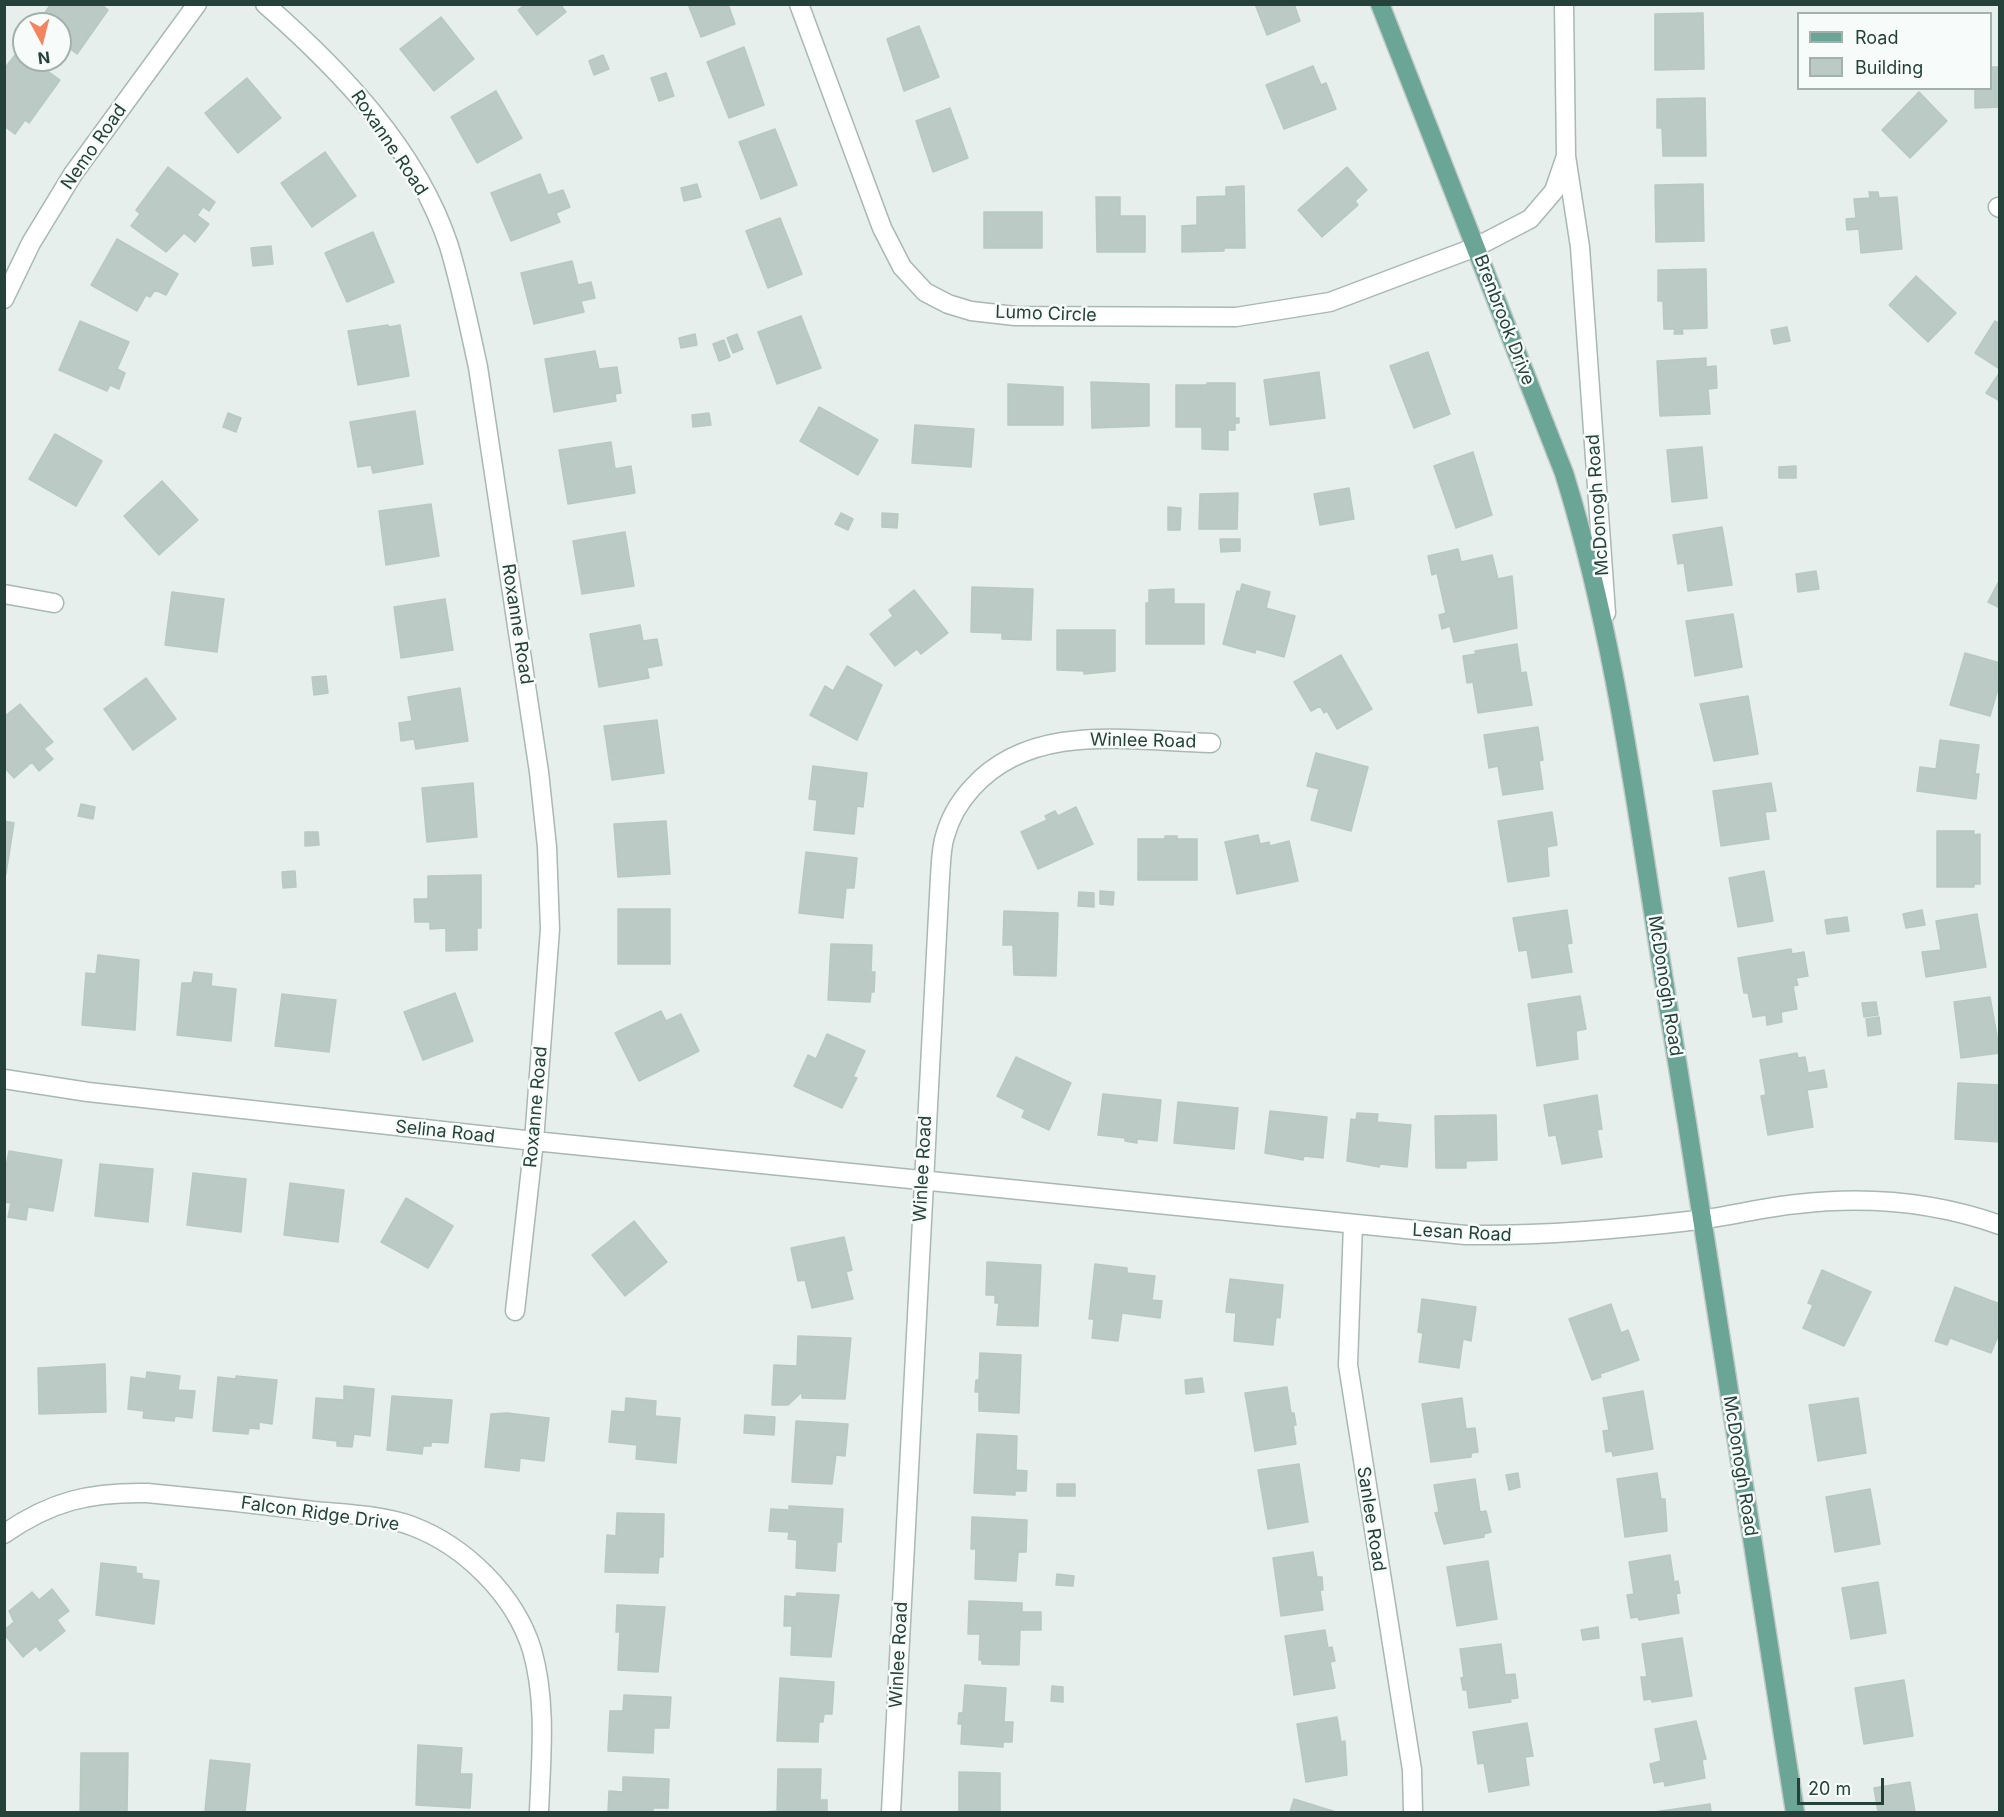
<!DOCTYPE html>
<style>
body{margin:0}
#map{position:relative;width:2004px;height:1817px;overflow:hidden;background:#e6efeb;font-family:Inter,sans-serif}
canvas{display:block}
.frame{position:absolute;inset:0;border:6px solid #24423a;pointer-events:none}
.legend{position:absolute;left:1797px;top:12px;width:195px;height:78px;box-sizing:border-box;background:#f7fbf9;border:2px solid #a3b1ad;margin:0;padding:8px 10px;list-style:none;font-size:18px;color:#24423a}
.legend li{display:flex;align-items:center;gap:12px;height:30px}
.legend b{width:30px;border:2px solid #a3b1ad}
.north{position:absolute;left:12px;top:12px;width:60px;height:60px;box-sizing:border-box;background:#f7fbf9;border:2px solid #a3b1ad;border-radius:50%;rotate:173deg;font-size:16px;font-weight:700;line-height:24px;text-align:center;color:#24423a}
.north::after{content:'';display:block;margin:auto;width:21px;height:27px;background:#f4845f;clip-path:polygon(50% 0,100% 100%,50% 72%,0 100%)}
.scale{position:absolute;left:1797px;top:1778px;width:87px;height:27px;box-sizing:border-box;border:3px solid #24423a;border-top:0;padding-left:8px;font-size:18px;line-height:21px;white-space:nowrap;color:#24423a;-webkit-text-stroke:4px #f7fbf9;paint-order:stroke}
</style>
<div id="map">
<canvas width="2004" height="1817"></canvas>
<div class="frame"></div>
<ul class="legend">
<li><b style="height:8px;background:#6aa596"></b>Road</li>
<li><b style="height:16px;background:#bbcac4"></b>Building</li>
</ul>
<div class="north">N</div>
<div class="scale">20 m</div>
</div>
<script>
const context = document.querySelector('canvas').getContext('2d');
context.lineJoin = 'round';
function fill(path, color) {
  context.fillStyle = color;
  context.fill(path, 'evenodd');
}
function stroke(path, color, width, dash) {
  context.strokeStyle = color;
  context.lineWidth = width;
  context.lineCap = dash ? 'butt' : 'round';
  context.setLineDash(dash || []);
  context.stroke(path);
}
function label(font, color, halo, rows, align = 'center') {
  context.font = font + ' Inter,sans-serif';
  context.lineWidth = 5;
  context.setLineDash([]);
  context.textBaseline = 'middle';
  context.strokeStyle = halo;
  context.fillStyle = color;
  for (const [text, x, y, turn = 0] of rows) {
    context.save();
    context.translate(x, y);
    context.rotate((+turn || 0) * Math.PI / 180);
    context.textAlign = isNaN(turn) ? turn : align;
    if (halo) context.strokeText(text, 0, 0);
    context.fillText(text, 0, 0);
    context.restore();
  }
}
const building = new Path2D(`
 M51 4H101L108 10 77 54 60 41V24H37Z
 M526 4H560L566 12 537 35 518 10Z
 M688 4H728L735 24 701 37Z
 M1255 4H1294L1300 21 1267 35Z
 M1703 13 1704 69 1655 70V14Z
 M441 17 474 59 434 91 400 49Z
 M919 26 939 77 904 91 887 39Z
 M744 47 764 105 729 118 707 62Z
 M19 50 24 54V60H32L60 80 29 123 25 120 15 134 4 126V69Z
 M603 55 609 69 594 75 589 61Z
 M1313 66 1321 85 1326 83 1336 109 1284 129 1266 85Z
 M1990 67H2000V107L1975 108V88H1990Z
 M666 73 674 96 659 101 651 78Z
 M247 78 281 118 238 153 205 113Z
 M496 91 522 138 477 163 451 117Z
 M1919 92 1947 121 1910 158 1882 130Z
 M1705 98 1706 156H1663L1662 128H1657V99Z
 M950 108 968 158 933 172 916 121Z
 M775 129 797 185 761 199 739 142Z
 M325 152 356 196 312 227 281 183Z
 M168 167 215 202 209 211 203 207 197 215 209 224 195 242 184 233 166 252 131 226 140 214 136 210Z
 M1347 167 1367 190 1355 201 1358 205 1322 237 1298 210Z
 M540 174 548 195 563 190 570 207 556 213 560 222 511 241 491 193Z
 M697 184 701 197 684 201 681 188Z
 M1703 184 1704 241 1656 242 1655 185Z
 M1244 186 1245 248H1224V251L1182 252V226L1197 225V197L1226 196V187Z
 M1869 192H1878L1879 198 1897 197 1902 249 1861 253 1859 229 1847 230 1846 219 1856 218 1854 199 1870 198Z
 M1096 197H1120V216H1145V252H1097Z
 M984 212H1042V248H984Z
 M780 218 802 274 768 288 746 231Z
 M373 232 394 282 347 302 325 253Z
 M117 239 178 274 166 295 155 290 150 297 146 295 137 311 91 285Z
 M271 246 273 264 253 266 251 248Z
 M572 261 578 285 591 282 595 298 581 301 584 312 534 324 521 273Z
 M1706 269 1707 328 1682 329 1683 334H1674L1675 329H1664L1663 301H1658V270Z
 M1916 276 1956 313 1928 342 1889 305Z
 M801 316 821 368 777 384 758 332Z
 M80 321 129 342 117 369 125 373 119 389 110 385 107 391 59 370Z
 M1995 321 2000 324V369L1975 353Z
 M388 325 389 327 400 325 409 376 358 385 348 331Z
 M1787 327 1790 341 1774 344 1771 330Z
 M695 334 697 345 681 348 679 338Z
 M737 334 743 349 733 353 727 338Z
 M724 340 730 357 719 361 713 344Z
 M595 351 599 369 617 367 621 393 615 394 616 401 554 412 545 359Z
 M1428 352 1450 414 1414 428 1390 366Z
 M1706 358V367L1716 366 1717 388 1708 389 1710 414 1660 416 1657 361Z
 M1319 372 1325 418 1270 425 1264 380Z
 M2000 372V401L1986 393Z
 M1091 382 1149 384V426L1092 428Z
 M1207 383H1235V418H1239V423H1235V430H1228V450L1202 449V427H1176V385H1207Z
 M1008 384 1063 387V425H1008Z
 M819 407 878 440 858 475 800 441Z
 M415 411 423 464 373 473 371 465 358 467 350 422Z
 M228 413 241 418 236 432 223 427Z
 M709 413 711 425 693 427 692 415Z
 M915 425 974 429 971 467 912 463Z
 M55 434 102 461 76 506 29 479Z
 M611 442 615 469 631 466 635 493 568 504 559 450Z
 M1702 447 1707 498 1672 502 1667 450Z
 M1473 452 1492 515 1456 528 1434 466Z
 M1796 466V478H1779V467Z
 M162 481 198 520 159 555 124 516Z
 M1349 488 1354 519 1320 525 1314 494Z
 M1238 493 1237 529H1199L1200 494Z
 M431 504 439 556 386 565 379 511Z
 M1168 507 1181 508 1180 530H1168Z
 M841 513 853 519 848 530 835 524Z
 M882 513 898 514 897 528 882 527Z
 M1722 527 1732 585 1688 591 1684 563 1678 564 1673 535Z
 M625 532 634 586 582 594 573 541Z
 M1220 539H1240V551L1221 552Z
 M1458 549 1461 562 1492 555 1498 579 1512 576 1517 628 1454 642 1450 626 1442 629 1439 615 1446 613 1437 573 1432 575 1428 556Z
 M1816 571 1819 589 1798 592 1796 574Z
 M2000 579V608L1988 602Z
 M1242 584 1270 592 1266 608 1295 616 1284 657 1256 649 1255 653 1223 644 1237 591 1240 592Z
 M972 587 1033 589 1031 640 1002 639V633L971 632Z
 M1174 589V604H1204V644H1146V603H1149V590Z
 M914 590 948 633 921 654 917 649 895 666 870 634 893 616 889 610Z
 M172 592 224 599 217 652 165 645Z
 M445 599 453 650 401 658 394 607Z
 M1733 614 1742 667 1695 676 1686 621Z
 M640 625 643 641 657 639 662 665 647 668 649 678 599 687 590 634Z
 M1057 630H1115V671L1084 674V671L1057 670Z
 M1517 644 1521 673 1526 672 1532 705 1478 713 1473 682 1467 683 1463 656 1476 654 1475 651Z
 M1965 653 2000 663V682L1990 716 1950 705Z
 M1341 655 1372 709 1337 729 1327 711 1324 713 1320 706 1311 711 1294 682Z
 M847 666 882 685 857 740 810 715 825 686 833 691Z
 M326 676 328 693 314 695 312 677Z
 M146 678 176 719 133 750 104 709Z
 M460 688 468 741 416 749 414 739 401 741 399 723 412 721 408 697Z
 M1748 696 1758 754 1714 761 1700 704Z
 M20 704 53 742 44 749 53 759 39 771 32 762 14 778 4 767V717Z
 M657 720 664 773 612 780 604 726Z
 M1538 727 1543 760 1539 761 1543 789 1503 795 1498 766 1489 768 1484 735Z
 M1940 740 1979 745 1975 774H1979L1976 799 1917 791 1920 767 1936 769Z
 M1316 753 1368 767 1351 831 1311 820 1319 789 1307 786Z
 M813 766 867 773 863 807 857 806 854 834 814 830 817 800 809 799Z
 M473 783 477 837 427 842 422 788Z
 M1771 783 1776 811 1765 812 1769 839 1721 846 1713 791Z
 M81 804 95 807 93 819 78 816Z
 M1076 807 1093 844 1038 869 1021 832 1047 820 1045 816 1055 811 1058 816Z
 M1552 812 1557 845 1547 847 1549 876 1508 882 1498 821Z
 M4 821 14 823 6 874H4Z
 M666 821 670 874 618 877 614 824Z
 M1937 831H1974V835L1980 834V884H1974V887H1937Z
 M305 832H318L319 845 305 846Z
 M1258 835 1260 844 1269 842 1270 846 1289 841 1298 881 1237 894 1225 842Z
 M1165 836H1177V839H1197V880H1138V839H1165Z
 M806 852 857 858 854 888H846L843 918 799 913Z
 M295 871 296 887 283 888 282 872Z
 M1764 871 1773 921 1738 927 1729 878Z
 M481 875V928H477V950L446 951V928L430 929V922H415L414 899H428V876Z
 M1100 891 1114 892 1113 905 1100 904Z
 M1079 892 1094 893V907L1078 906Z
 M618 909H670V964H618Z
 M1567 910 1572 943 1567 944 1572 972 1532 978 1527 950 1519 951 1513 918Z
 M1922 910 1925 925 1906 928 1903 914Z
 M1004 911 1058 913 1056 976 1014 975 1013 945H1003Z
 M1977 914 1986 967 1926 977 1922 952 1941 950 1936 921Z
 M1847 917 1849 931 1827 934 1825 920Z
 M831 944 872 945 871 972H875L874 992H871L870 1002 828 1000Z
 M1791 949 1792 954 1804 952 1808 976 1796 978 1798 985 1793 986 1797 1009 1781 1012 1782 1022 1767 1025 1766 1015 1753 1017 1748 993H1744L1738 958Z
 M98 955 139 960 135 1030 82 1025 86 973 96 974Z
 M194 972 212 974 211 986 236 989 231 1041 177 1035 182 983H192Z
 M455 993 473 1041 423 1060 404 1012Z
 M282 994 336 1000 329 1052 275 1046Z
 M1580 996 1586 1029 1576 1031 1578 1059 1537 1066 1528 1004Z
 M1990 997 2000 1053 1961 1058 1954 1002Z
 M1876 1002 1878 1015 1864 1017 1862 1003Z
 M661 1011 666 1021 681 1014 699 1051 639 1081 615 1033Z
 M1879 1017 1881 1034 1868 1036 1866 1019Z
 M827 1034 865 1051 853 1077 857 1078 842 1108 794 1086 808 1055 816 1059Z
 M1797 1053 1798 1058 1805 1057 1808 1073 1824 1070 1827 1087 1807 1090 1813 1127 1768 1135 1761 1096 1766 1095 1760 1060Z
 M1016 1057 1071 1083 1049 1130 1022 1117 1025 1110 997 1096Z
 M1958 1083 2000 1085V1142L1955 1139Z
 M1103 1094 1161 1100 1157 1141 1137 1139V1143L1125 1141V1138L1098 1135Z
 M1597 1095 1602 1129 1597 1130 1602 1157 1562 1164 1556 1135 1549 1136 1544 1105Z
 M1178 1102 1238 1108 1234 1149 1174 1143Z
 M1270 1111 1327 1117 1323 1158 1304 1156 1303 1160 1265 1153Z
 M1357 1113 1378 1114 1377 1122 1411 1125 1407 1167 1380 1164 1379 1167 1347 1161 1351 1119 1356 1120Z
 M1496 1115 1497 1160 1466 1161V1168H1436L1435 1116Z
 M9 1151 62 1160 53 1211 28 1207 26 1220 8 1217 11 1203 4 1202V1177Z
 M100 1164 153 1169 148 1222 95 1216Z
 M193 1173 246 1179 241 1232 187 1225Z
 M290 1183 344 1190 338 1242 284 1235Z
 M406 1198 453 1226 428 1268 381 1242Z
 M634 1221 667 1262 625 1296 592 1255Z
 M844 1237 852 1270 846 1272 853 1299 812 1308 805 1280 798 1281 791 1248Z
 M987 1262 1041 1265 1038 1326 997 1325 999 1303H995V1295H986Z
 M1095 1264 1127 1268V1273L1155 1276 1152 1300 1162 1301 1160 1318 1122 1313 1118 1341 1092 1338 1094 1319H1089Z
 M1822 1270 1871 1292 1844 1346 1803 1328 1813 1305 1808 1303Z
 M1230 1279 1283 1285 1280 1318 1276 1317 1273 1345 1234 1341 1236 1313 1226 1312Z
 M1955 1287 2000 1304V1331L1991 1353 1950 1338 1947 1345 1935 1341Z
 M1422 1299 1476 1307 1471 1341 1463 1339 1459 1368 1419 1362 1423 1333 1418 1332Z
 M1611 1304 1621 1333 1628 1330 1639 1360 1600 1374 1601 1377 1592 1380 1569 1319Z
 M798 1336 851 1338 845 1399 802 1398V1392L788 1405H772L774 1365 797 1366Z
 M980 1353 1021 1355 1019 1413 979 1411V1392H975L976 1380H979Z
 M105 1364 106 1412 39 1414 38 1368Z
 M147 1372 180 1376 178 1390 195 1391 192 1418 175 1416 174 1421 143 1418 144 1411 128 1409 131 1377 146 1379Z
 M236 1376 277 1380 272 1424 259 1422V1429L249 1428 248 1434 213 1431 218 1377 236 1379Z
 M1202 1378 1204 1392 1186 1394 1185 1380Z
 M344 1386 374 1389 370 1436 354 1434 352 1447 337 1446V1441L313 1438 316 1398 344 1400Z
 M1287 1387 1291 1413H1294L1296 1425H1293L1296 1444 1255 1451 1245 1393Z
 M1643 1391 1653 1449 1613 1456 1612 1451 1606 1452 1603 1431 1609 1430 1603 1398Z
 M392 1396 452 1400 448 1443 431 1442V1446H423L422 1454 387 1450Z
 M626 1398 656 1401 655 1416 680 1418 676 1463 636 1459 637 1445 609 1442 612 1411 625 1412Z
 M1462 1398 1466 1429 1475 1428 1478 1452 1471 1453V1457L1431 1462 1422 1404Z
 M1858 1398 1866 1453 1818 1461 1809 1405Z
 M507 1413 549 1418 544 1461 520 1458 519 1471 485 1467 491 1414Z
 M745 1415 775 1417 774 1435 744 1433Z
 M796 1421 848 1424 845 1456 836 1455 832 1484 792 1482Z
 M977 1434 1017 1436 1016 1470 1027 1471 1026 1491H1015V1495L974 1493Z
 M1299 1464 1308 1522 1268 1529 1258 1470Z
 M1518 1473 1520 1487 1509 1490 1506 1475Z
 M1657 1473 1661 1499H1665L1667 1531 1625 1537 1617 1479Z
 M1475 1479 1480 1512 1486 1511 1491 1532 1484 1534V1537L1444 1544 1435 1513 1439 1512 1434 1485Z
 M1057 1484H1075V1496H1057Z
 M1870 1489 1880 1544 1835 1552 1826 1497Z
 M789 1506 843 1509 841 1542H837L835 1571 796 1568 797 1540 788 1539 789 1532 769 1531 771 1509 789 1510Z
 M617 1513 664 1514 663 1557H659L658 1573 605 1572 607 1535 616 1536Z
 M972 1517 1027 1520 1026 1552H1018L1016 1581 975 1579 976 1549H971Z
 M1313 1552 1317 1577H1322L1323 1590H1320L1323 1610 1281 1616 1273 1558Z
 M1670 1555 1674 1582 1678 1581 1680 1593 1676 1594 1679 1613 1639 1620 1638 1617 1631 1618 1627 1595 1634 1594 1629 1562Z
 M1488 1561 1497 1619 1457 1626 1447 1567Z
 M101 1563 136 1567V1573L142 1574V1579L159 1581 154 1624 96 1615Z
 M1057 1574 1074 1576 1073 1586 1056 1585Z
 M1878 1582 1886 1633 1851 1639 1842 1588Z
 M52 1589 69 1611 57 1620 65 1631 40 1651 36 1646 23 1657 4 1634V1630L14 1622 9 1611 32 1592 39 1600Z
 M797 1593 839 1595 831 1657 791 1655 792 1626H784L785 1596 796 1597Z
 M969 1601 1022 1603V1612H1041V1630H1020L1019 1665 982 1664V1660H979L980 1634H968Z
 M617 1605 665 1607 658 1672 618 1670 620 1632H616Z
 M1598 1627 1599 1638 1583 1640 1581 1630Z
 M1325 1630 1328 1648 1332 1647 1335 1661 1330 1662 1335 1688 1294 1695 1285 1636Z
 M1682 1638 1692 1696 1652 1702 1651 1699 1644 1700 1641 1677H1647L1642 1644Z
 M1501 1644 1505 1675 1515 1674 1518 1698 1510 1699 1511 1702 1469 1708 1467 1690H1463L1461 1678 1464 1677 1460 1649Z
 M780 1678 834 1682 832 1714H824L823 1722H819L818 1742 777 1741Z
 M1904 1680 1913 1736 1864 1744 1855 1688Z
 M965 1685 1006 1688 1004 1722H1013L1012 1742H1003V1747L961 1744 962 1724H958L959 1713H963Z
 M1052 1686 1063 1687V1702L1051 1701Z
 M624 1695 671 1697 669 1728H654L653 1753 608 1751 610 1711H623Z
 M1337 1717 1341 1742 1345 1741 1347 1775 1306 1782 1297 1724Z
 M1696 1721 1706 1759 1702 1760 1705 1778 1665 1786 1664 1781 1654 1783 1650 1764 1661 1761 1655 1729Z
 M1527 1723 1533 1756 1525 1757 1529 1785 1489 1792 1484 1763 1478 1764 1473 1732Z
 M418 1745 462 1748 460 1774H472L470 1808 416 1805Z
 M81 1753H128L127 1812H80Z
 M210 1760 250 1764 245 1812 205 1811Z
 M778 1769H821L820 1800H827V1812H763L777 1811Z
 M959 1772 1000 1773V1812H959Z
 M623 1777 669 1779 668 1808H653V1812H608L609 1791 623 1792Z
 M1910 1782 1915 1812H1878L1874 1788Z
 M1294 1799 1336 1812H1290Z
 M1710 1804 1711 1812H1654Z`);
fill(building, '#bbcac4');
stroke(building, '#b8c9c2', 1.5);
const minor = new Path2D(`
 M265 4C340 70 417 149 449 246 461 286 469 326 478 367L539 772 547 847 550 929 534 1141 515 1311
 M799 4 882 228 902 267 925 292 948 304 971 311 1015 316 1236 317 1330 302 1476 247 1530 219 1554 191 1566 156
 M1564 4 1566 156 1580 247 1606 613
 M1998 207 2000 208
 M4 299 31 243 73 174 197 4
 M4 594 54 603
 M4 1079 88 1092 534 1141 1465 1235C1544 1236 1620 1229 1698 1220 1731 1216 1764 1207 1797 1204 1865 1196 1935 1202 2000 1225
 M1353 1224 1348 1365 1412 1770 1413 1812
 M4 1534C51 1501 90 1492 147 1493 202 1498 258 1504 314 1511 346 1514 382 1515 412 1526 465 1546 515 1595 532 1650 547 1702 541 1759 539 1812
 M891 1812 940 877C941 864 941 848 945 836 950 818 960 801 972 788 1032 721 1130 741 1211 743`);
const major = new Path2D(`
 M1380 4 1564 473C1615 637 1636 807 1663 975 1709 1254 1751 1534 1795 1812`);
stroke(minor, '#a8b8b2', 21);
stroke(major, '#c2cac8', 21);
stroke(minor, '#fff', 18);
stroke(major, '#6aa596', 18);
label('18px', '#24423a', '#f7fbf9', [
 ["Roxanne Road",389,143,56],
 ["Nemo Road",94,147,-55],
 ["Lumo Circle",1046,314,2],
 ["Brenbrook Drive",1504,320,69],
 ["McDonogh Road",1598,505,-94],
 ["Roxanne Road",517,624,81],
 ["Winlee Road",1143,741,1],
 ["McDonogh Road",1665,986,81],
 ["Roxanne Road",536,1107,-85],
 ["Selina Road",445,1132,6],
 ["Winlee Road",923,1169,-87],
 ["Lesan Road",1462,1233,3],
 ["McDonogh Road",1740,1466,81],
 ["Falcon Ridge Drive",320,1514,8],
 ["Sanlee Road",1371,1519,81],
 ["Winlee Road",899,1655,-87]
]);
</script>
